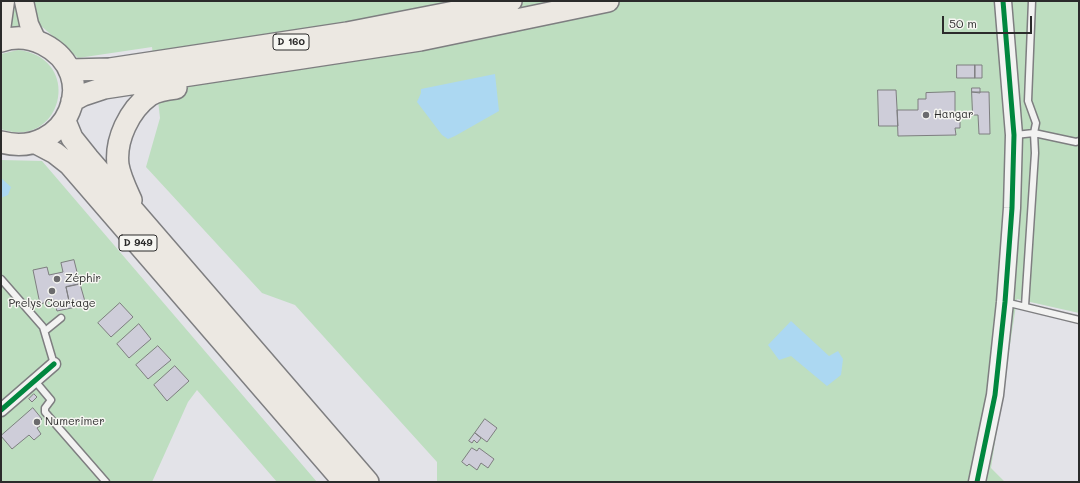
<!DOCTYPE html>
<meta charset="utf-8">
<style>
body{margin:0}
#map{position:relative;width:1080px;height:483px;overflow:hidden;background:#e3e3e8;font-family:Mali,sans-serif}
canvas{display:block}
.frame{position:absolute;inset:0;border:2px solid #2b2b2b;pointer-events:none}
.scale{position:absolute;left:942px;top:16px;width:90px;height:18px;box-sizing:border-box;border:2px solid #2b2b2b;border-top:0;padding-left:5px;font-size:12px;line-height:14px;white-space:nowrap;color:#2b2b2b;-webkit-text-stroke:3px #f6f6f2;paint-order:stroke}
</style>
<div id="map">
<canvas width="1080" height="483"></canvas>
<div class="frame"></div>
<div class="scale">50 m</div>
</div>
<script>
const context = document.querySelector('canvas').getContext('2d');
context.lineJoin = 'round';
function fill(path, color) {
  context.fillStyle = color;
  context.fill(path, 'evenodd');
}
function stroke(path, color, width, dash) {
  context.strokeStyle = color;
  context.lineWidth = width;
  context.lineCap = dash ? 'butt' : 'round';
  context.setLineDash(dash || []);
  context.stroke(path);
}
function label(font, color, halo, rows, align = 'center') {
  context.font = font + ' Mali,sans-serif';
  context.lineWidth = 3;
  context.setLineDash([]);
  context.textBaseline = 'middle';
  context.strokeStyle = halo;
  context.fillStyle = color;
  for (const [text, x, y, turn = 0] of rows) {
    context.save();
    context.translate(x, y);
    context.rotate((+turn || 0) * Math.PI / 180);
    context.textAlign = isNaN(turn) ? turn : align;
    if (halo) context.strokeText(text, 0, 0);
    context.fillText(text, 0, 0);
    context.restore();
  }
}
fill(new Path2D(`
 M1 1H1079V313L1017 299 991 468 1005 482H437V462L295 305 262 293 146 167 160 118 152 47 78 58 40 25 1 36Z
 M18 50C85 58 62 151 1 129V54Z
 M1 160 42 161 317 482H277L197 390 188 402 152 482H1Z`), '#bedec0');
fill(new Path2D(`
 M495 74 499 111 455 136 448 139 442 135 417 102 421 93V89Z
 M1 178 11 187 8 195 1 198Z
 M791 321 829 356 838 351 843 359 841 375 827 386 791 356 779 360 768 345Z`), '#acd8f2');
const building = new Path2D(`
 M957 65H975V78H957Z
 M975 65H982V78H975Z
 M972 88H980V93L972 92Z
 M878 90H896L898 126H879Z
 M955 92V120H959L960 122V128H955L956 135 898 136 897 110H918V99H926V93Z
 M972 92H989L990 134H979L978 115H973Z
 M74 260 80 284 66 287 69 301 55 304 54 300 40 304 33 270 47 267 49 275 63 272 61 263Z
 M80 284 86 305 57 311 55 304 69 301 66 287Z
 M120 303 133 317 111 337 98 323Z
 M139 324 151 339 129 358 117 344Z
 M158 346 171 360 148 379 136 365Z
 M175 366 189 381 167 401 154 385Z
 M34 394 37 397 32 402 29 399Z
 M33 408 42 419 37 423 40 426 37 428 41 434 34 440 29 435 12 449 1 436Z
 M485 419 497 428 487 442 475 433Z
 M475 433 481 438 477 443 474 440 472 443 469 441Z
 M472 448 477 451 479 448 494 459 488 468 481 463 477 470 469 464 467 466 462 462Z`);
fill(building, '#cecdd9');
stroke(building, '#7e7e80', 1);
const lane = new Path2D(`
 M1015 135 1034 133 1076 142 1079 141
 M1 279 43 327 54 364
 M1005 302 1079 320
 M1025 306 1035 153 1034 133 1036 123 1028 101 1032 1
 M45 331 61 318
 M35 381 51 400 45 408V412L106 482`);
const street = new Path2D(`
 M1 410 54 364`);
const secondary = new Path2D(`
 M977 482 995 395 1005 302 1012 208 1014 135 1003 1`);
const primary = new Path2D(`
 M24 1 29 24 37 41
 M1 30 5 1`);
const highway = new Path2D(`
 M1 41C15 36 29 37 43 44 103 74 67 160 1 142
 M69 70 110 69 347 33 511 1
 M72 101 83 95 104 88 420 40 608 1
 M65 121 72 138 88 158 368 482
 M36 143 55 153 69 164 344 482
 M131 200C126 189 120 177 118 165 115 140 129 110 150 95 158 90 167 89 176 88`);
stroke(lane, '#7e7e80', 9);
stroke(street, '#7e7e80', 15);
stroke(secondary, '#7e7e80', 19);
stroke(primary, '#7e7e80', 21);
stroke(highway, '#7e7e80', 24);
stroke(lane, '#f2f2f1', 6);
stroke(street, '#f2f2f1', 12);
stroke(secondary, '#f2f2f1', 16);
stroke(primary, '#ece8e2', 18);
stroke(highway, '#ece8e2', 21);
stroke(new Path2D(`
 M1 410 54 364
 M977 482 995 395 1005 302 1012 208 1014 135 1003 1`), '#00873e', 5);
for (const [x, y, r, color] of [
 [926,115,4,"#6b6b6d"],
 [57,279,4,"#6b6b6d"],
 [52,291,4,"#6b6b6d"],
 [37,422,4,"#6b6b6d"]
]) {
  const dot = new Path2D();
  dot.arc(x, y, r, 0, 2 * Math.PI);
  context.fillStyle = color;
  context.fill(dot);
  stroke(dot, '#f6f6f2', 1.5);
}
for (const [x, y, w] of [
 [291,42,36],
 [138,243,38]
]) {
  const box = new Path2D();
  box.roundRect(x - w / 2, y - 8, w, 16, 3);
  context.fillStyle = '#f6f6f2';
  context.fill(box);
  stroke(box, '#2b2b2b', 1);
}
label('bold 10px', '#2b2b2b', null, [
 ["D 160",291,42],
 ["D 949",138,243]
]);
label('11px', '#2b2b2b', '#f6f6f2', [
 ["Hangar",934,115],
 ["Zéphir",65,279],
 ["Prelys Courtage",52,304,"center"],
 ["Numerimer",45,422]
], 'left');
</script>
